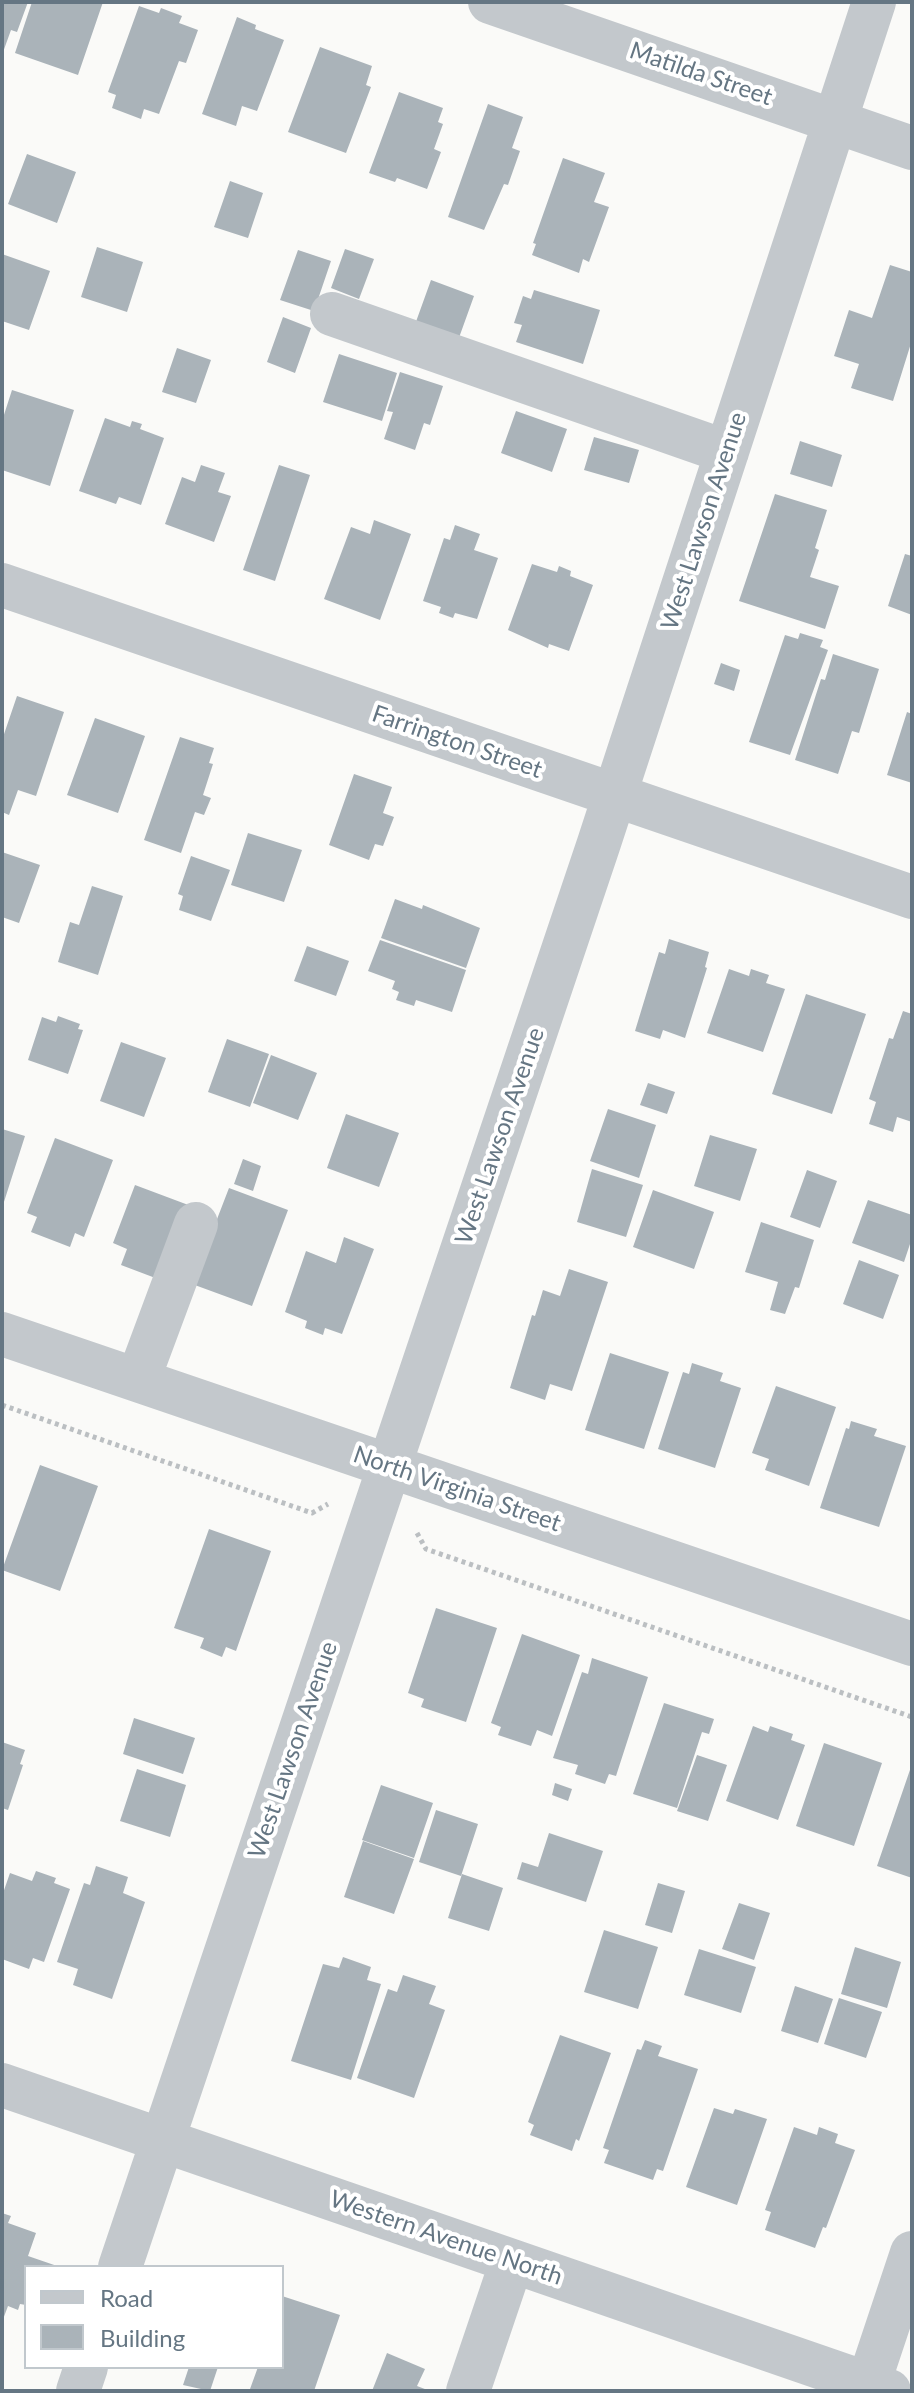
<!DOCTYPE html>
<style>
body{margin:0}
#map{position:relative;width:914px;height:2393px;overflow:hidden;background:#fafaf8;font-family:Lato,sans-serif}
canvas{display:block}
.frame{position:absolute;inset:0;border:4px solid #657683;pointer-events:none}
.legend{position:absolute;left:24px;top:2265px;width:260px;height:104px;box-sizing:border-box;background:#fff;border:2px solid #c1c8cd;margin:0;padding:10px 14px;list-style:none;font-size:24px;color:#657683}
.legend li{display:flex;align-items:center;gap:16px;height:40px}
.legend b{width:40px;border:2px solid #c1c8cd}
</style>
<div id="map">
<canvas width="914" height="2393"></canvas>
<div class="frame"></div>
<ul class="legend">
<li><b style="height:10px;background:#c3c8cc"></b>Road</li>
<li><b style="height:22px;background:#aab3b9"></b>Building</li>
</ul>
</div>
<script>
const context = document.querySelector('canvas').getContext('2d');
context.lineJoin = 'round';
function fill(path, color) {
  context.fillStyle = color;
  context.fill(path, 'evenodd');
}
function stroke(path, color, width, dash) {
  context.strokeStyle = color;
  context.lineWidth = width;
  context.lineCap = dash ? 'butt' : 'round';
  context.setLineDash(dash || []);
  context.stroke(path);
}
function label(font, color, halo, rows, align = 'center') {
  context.font = font + ' Lato,sans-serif';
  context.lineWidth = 8;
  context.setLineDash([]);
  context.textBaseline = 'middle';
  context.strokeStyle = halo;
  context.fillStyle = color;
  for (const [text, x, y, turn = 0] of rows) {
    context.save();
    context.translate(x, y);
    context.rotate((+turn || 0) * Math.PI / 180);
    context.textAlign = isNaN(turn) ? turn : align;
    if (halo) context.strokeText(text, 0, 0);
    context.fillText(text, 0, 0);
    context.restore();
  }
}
fill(new Path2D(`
 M2 2H28L17 32 11 30 2 55Z
 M32 2H103L78 75 15 53Z
 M139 6 159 13 161 8 182 16 179 23 198 30 186 63 179 61 159 114 144 109 141 119 112 108 116 95 108 92Z
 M237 17 256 25 255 29 284 40 257 111 242 106 236 126 202 114Z
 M320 47 372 66 366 85 371 87 346 153 288 132Z
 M399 92 443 108 438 122 443 124 434 149 441 152 427 189 397 178 395 182 369 173Z
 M488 104 523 117 512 148 520 151 508 185 504 184 484 230 448 217Z
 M27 154 76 172 57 223 8 204Z
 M563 158 605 173 594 202 609 207 589 262 583 259 579 273 532 255 536 244 533 243Z
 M230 181 263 193 248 238 214 227Z
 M97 247 143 262 127 312 81 297Z
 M345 249 374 259 359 299 331 288Z
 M298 250 331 261 314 311 280 300Z
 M2 254 50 271 29 330 2 321Z
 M890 265 912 272V340L893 401 851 388 859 364 834 356 849 310 872 318Z
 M431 280 474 296 456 346 413 330Z
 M534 290 600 310 583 364 516 342 522 325 514 323 523 296 531 299Z
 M283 317 311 328 295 373 267 362Z
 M177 348 211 360 196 403 162 392Z
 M339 354 397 373 382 421 323 402Z
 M400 372 443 386 430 425 424 423 415 450 384 439 393 412 387 411Z
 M12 390 74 410 50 486 2 470V421Z
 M516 411 567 429 552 472 501 453Z
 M105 418 130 427 132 421 142 424 140 429 164 438 141 505 119 497 116 504 79 491Z
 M594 437 639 450 629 483 584 470Z
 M800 441 842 455 832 487 790 474Z
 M201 465 225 473 218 492 231 496 214 542 165 524 182 477 195 482Z
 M279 465 310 475 275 581 243 570Z
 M775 494 827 510 815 548 819 550 810 577 839 586 825 629 739 601Z
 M374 520 411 534 380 620 324 599 351 527 370 534Z
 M455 525 480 534 474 550 498 558 477 619 455 613 453 618 439 613 441 607 423 601 444 538 450 540Z
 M905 554 912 556V615L888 606Z
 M532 564 557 572 559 566 571 571 570 576 593 585 569 651 549 644 548 648 508 630Z
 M800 633 823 640 820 647 828 650 790 755 749 742 785 635 798 639Z
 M833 654 879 669 859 733 852 731 838 774 795 760 821 679 825 680Z
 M721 663 740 670 734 691 714 684Z
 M17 696 64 712 36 796 18 790 9 815 2 812V740Z
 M907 712 912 714V783L887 775Z
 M95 718 145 736 118 813 67 795Z
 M180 737 214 748 209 763 213 764 203 795 211 798 204 815 195 812 181 853 144 840Z
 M354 774 392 787 383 813 394 817 383 846 375 844 369 860 329 845Z
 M248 833 302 850 284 902 231 885Z
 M2 852 40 865 19 923 2 917Z
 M191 856 230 870 211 921 179 910 183 896 178 894Z
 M92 886 123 896 98 975 58 962 70 922 79 925Z
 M395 899 422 909 423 905 480 928 466 968 381 938Z
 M669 939 709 952 705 967 707 968 685 1038 663 1030 660 1039 635 1031 659 952 665 954Z
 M380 940 466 970 452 1012 416 1000 414 1006 396 1000 399 992 392 989 395 981 368 971Z
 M307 946 349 961 336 996 294 981Z
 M729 969 749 976 751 969 769 975 766 983 785 989 763 1052 707 1033Z
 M806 994 866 1014 832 1114 772 1094Z
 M903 1011 912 1014V1122L897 1117 893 1132 869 1124 876 1102 869 1099 889 1038 893 1039Z
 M58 1016 80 1024 78 1029 83 1030 68 1074 28 1060 42 1017 56 1022Z
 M227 1039 269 1054 250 1107 208 1092Z
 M121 1042 166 1058 144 1117 100 1101Z
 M271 1055 317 1073 298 1120 253 1103Z
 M648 1083 675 1092 667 1114 640 1105Z
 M608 1109 656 1125 639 1178 590 1161Z
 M346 1114 399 1133 379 1187 327 1168Z
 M2 1129 25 1136 3 1205H2Z
 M710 1135 757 1149 740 1201 694 1186Z
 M55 1138 113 1160 84 1237 75 1233 70 1247 31 1232 37 1217 27 1213Z
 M243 1159 261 1166 253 1191 234 1184Z
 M592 1169 643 1185 626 1237 577 1222Z
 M807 1170 837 1181 820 1228 790 1217Z
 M135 1185 199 1209 158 1279 121 1265 127 1249 113 1243Z
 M229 1188 288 1210 252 1306 192 1284Z
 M653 1190 714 1212 694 1269 633 1247Z
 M868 1200 912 1215V1238L904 1262 852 1243Z
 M761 1222 814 1240 799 1288 795 1287 785 1314 770 1310 778 1282 745 1272Z
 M344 1237 374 1249 342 1334 325 1328 323 1335 305 1328 307 1321 285 1312 306 1251 336 1263Z
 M859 1260 899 1275 883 1319 843 1304Z
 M569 1269 608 1282 572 1391 550 1384 545 1400 510 1388 532 1315 535 1316 543 1290 560 1296Z
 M610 1353 669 1372 644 1449 585 1430Z
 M692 1363 723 1373 720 1381 741 1388 715 1468 658 1449 683 1372 689 1374Z
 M776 1386 836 1407 809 1486 765 1470 769 1459 752 1453Z
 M851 1421 877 1429 874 1436 906 1446 879 1527 820 1508 846 1428 849 1429Z
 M40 1465 98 1486 60 1591 2 1570Z
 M209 1529 271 1551 236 1651 226 1647 222 1657 200 1648 204 1638 174 1628Z
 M436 1608 497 1628 466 1722 421 1707 424 1699 408 1693Z
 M522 1634 580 1655 552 1736 537 1730 531 1746 498 1735 501 1727 491 1723Z
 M592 1658 648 1677 616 1776 609 1774 605 1784 575 1774 578 1765 553 1758 582 1672 588 1674Z
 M664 1703 714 1719 709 1734 702 1732 677 1808 633 1794Z
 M134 1718 195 1738 183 1774 123 1754Z
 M753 1726 768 1732 770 1726 793 1734 791 1740 805 1745 778 1820 726 1801Z
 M2 1742 25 1750 20 1764 23 1765 8 1810 2 1808Z
 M824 1743 882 1763 854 1846 796 1826Z
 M697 1755 727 1765 708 1821 677 1811Z
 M912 1764V1878L877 1866Z
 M137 1769 186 1785 170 1837 120 1821Z
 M555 1783 572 1789 568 1801 552 1795Z
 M381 1785 433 1803 414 1858 362 1840Z
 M436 1810 478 1824 461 1876 419 1862Z
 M549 1833 603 1851 586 1902 517 1879 522 1862 538 1867Z
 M363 1841 414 1859 394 1914 344 1897Z
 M96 1866 128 1877 123 1893 145 1902 112 1999 73 1985 78 1969 57 1962 84 1883 90 1885Z
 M36 1871 56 1878 54 1883 70 1889 44 1962 33 1958 29 1969 2 1959V1896L10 1873 32 1881Z
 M462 1874 503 1888 489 1931 448 1918Z
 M658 1883 685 1891 672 1933 645 1925Z
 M739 1903 770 1913 754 1960 722 1949Z
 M604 1930 658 1947 638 2009 584 1992Z
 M855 1947 901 1962 887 2008 841 1994Z
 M699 1949 756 1967 741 2013 684 1995Z
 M343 1957 371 1967 367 1980 381 1984 351 2080 291 2061 323 1964 339 1968Z
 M403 1975 436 1986 429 2004 445 2010 414 2098 357 2078 388 1989 397 1992Z
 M795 1986 833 1999 818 2043 781 2031Z
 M839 1998 882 2012 866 2058 824 2044Z
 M560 2035 611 2053 579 2141 576 2139 572 2151 530 2135 534 2125 528 2122Z
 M645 2040 662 2046 658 2056 698 2069 663 2171 657 2169 653 2180 604 2163 609 2150 603 2148 637 2049 641 2050Z
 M714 2108 733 2114 735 2109 767 2119 737 2205 686 2187Z
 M794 2127 817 2135 819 2127 838 2134 835 2143 855 2150 826 2228 823 2227 815 2248 765 2230 771 2212 765 2210Z
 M2 2213 11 2216 8 2223 36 2233 28 2256 60 2267H26V2305L20 2304 18 2310 8 2306 2 2322Z
 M282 2296 340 2315 314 2391 250 2389 258 2367H282Z
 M387 2353 425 2369 417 2386 430 2391H372Z
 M189 2367H218L210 2391 183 2385Z`), '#aab3b9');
stroke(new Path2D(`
 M2 1405 312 1513 328 1504
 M417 1533 426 1549 912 1717`), '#bbbfc2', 5, [4, 4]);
stroke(new Path2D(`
 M490 2 912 148
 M332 314 727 452
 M2 585 912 897
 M2 1334 912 1644
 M138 1380 196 1224
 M2 2085 889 2391
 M120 2267 598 846 874 2
 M78 2391 86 2367
 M468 2391 512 2261
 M866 2391 912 2253`), '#c3c8cc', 44);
label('24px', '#657683', '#fff', [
 ["Matilda Street",701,74,19],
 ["West Lawson Avenue",704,521,-72],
 ["Farrington Street",457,742,19],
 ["West Lawson Avenue",500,1136,-71],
 ["North Virginia Street",457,1489,19],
 ["West Lawson Avenue",293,1750,-71],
 ["Western Avenue North",446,2238,19]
]);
</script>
